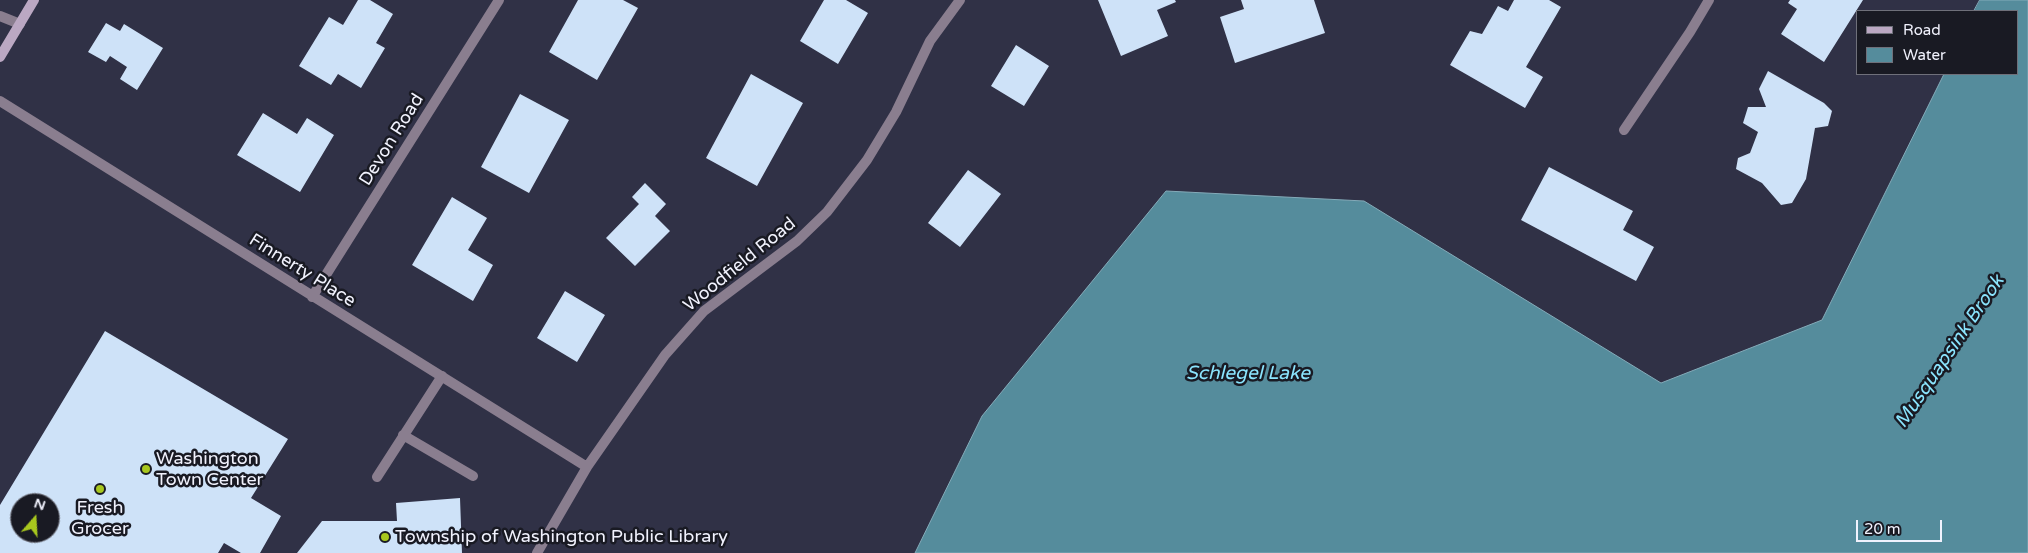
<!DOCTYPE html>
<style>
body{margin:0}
#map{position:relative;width:2028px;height:553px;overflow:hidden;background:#303146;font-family:"Varela Round",sans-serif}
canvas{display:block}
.legend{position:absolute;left:1856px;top:10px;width:162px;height:65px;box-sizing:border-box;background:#191a23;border:1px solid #6f707a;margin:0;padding:6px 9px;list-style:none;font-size:15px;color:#f1f2fd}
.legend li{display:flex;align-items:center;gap:10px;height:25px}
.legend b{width:25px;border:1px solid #6f707a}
.north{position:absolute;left:10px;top:493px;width:50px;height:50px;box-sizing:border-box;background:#191a23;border:1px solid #6f707a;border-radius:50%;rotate:19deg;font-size:14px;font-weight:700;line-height:20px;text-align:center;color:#f1f2fd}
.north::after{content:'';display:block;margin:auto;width:18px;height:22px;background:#a8c71e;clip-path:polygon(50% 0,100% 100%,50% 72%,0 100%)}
.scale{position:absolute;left:1856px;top:520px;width:86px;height:22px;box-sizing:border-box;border:2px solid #f1f2fd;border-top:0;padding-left:6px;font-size:15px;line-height:18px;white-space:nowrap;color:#f1f2fd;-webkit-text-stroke:4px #191a23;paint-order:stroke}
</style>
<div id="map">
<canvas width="2028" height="553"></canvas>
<ul class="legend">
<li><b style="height:6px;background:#bba8c3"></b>Road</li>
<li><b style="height:14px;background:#558c9c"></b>Water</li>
</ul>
<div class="north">N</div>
<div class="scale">20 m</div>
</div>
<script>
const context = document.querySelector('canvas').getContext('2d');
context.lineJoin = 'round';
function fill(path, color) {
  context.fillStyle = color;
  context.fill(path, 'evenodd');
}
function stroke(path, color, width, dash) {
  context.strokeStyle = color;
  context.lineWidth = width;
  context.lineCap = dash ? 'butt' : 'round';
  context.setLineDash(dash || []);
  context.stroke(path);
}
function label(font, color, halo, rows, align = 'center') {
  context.font = font + ' "Varela Round",sans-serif';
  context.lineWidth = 5;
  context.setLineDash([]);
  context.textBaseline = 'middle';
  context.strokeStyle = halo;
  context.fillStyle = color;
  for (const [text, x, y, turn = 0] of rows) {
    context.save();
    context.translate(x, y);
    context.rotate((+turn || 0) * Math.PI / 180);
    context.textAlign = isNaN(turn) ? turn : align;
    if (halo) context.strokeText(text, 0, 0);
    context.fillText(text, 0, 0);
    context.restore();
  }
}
const water = new Path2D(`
 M1980 0H2028V553H915L982 416 1166 191 1364 201 1661 383 1822 320 1944 74H2017V11H1974Z`);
fill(water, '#558c9c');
stroke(water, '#84abb9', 1);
fill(new Path2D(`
 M358 0H370L393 14 376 43 385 48 361 88 338 74 331 85 299 66 329 17 343 25Z
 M578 0H623L638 8 597 80 549 52Z
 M824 0H846L868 13 838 64 800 41Z
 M1098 0H1175L1176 2 1157 10 1168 36 1121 56Z
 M1241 0H1314L1325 33 1235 63 1220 17 1244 9Z
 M1514 0H1549L1561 7 1526 67 1543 77 1525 108 1450 65 1470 31 1482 34 1498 6 1508 11Z
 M1790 0H1863L1824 62 1781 34 1797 9 1788 3Z
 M106 23 120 31 124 24 163 48 137 90 120 79 127 67 110 56 106 62 88 52Z
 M1016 45 1049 66 1024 106 991 86Z
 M1768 71 1824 103 1832 111 1828 126 1815 128 1806 179 1792 203 1781 205 1762 183 1736 169 1738 158 1750 153 1758 132 1743 123 1748 107H1766L1759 89Z
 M751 74 803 103 757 186 706 158Z
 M520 94 569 120 529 193 481 167Z
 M263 113 297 134 307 118 334 135 300 192 237 155Z
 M1549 167 1633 211 1623 230 1654 247 1636 281 1521 220Z
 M968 170 1001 194 960 247 928 223Z
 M645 183 666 204 655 216 670 231 635 266 606 238 639 204 632 197Z
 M452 197 487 218 468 250 493 265 473 301 412 265Z
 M565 291 605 315 577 362 537 338Z
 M105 331 288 439 251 498 281 516 260 553H241L224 543 218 553H0V505ZM20 503H50V533H20Z
 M460 498 462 553H297L322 521H397L396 503Z`), '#cee2f8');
stroke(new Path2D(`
 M0 16 20 24
 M403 435 473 476
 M377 477 442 376`), '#8a7e8f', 10);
stroke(new Path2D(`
 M0 101 587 467
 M1624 130 1690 32 1709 0
 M312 297 499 0
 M537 553 587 467 665 355 704 311 797 241 827 212 867 160 896 112 930 41 960 0`), '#8a7e8f', 10);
stroke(new Path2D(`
 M0 57 34 0`), '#bba8c3', 10);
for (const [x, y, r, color] of [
 [146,469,5,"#a8c71e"],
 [100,489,5,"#a8c71e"],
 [385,537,5,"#a8c71e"]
]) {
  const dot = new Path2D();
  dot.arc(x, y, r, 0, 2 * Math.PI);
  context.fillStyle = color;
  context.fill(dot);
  stroke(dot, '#191a23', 2);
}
label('18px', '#f1f2fd', '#191a23', [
 ["Devon Road",392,140,-58],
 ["Woodfield Road",740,265,-39],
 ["Finnerty Place",302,271,32]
]);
label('18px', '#f1f2fd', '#191a23', [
 ["Washington",156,459],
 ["Town Center",156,480],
 ["Fresh",100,508,"center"],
 ["Grocer",100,529,"center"],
 ["Township of Washington Public Library",395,537]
], 'left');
label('italic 19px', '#8be5fe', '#191a23', [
 ["Musquapsink Brook",1950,352,-56],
 ["Schlegel Lake",1248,374]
]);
</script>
